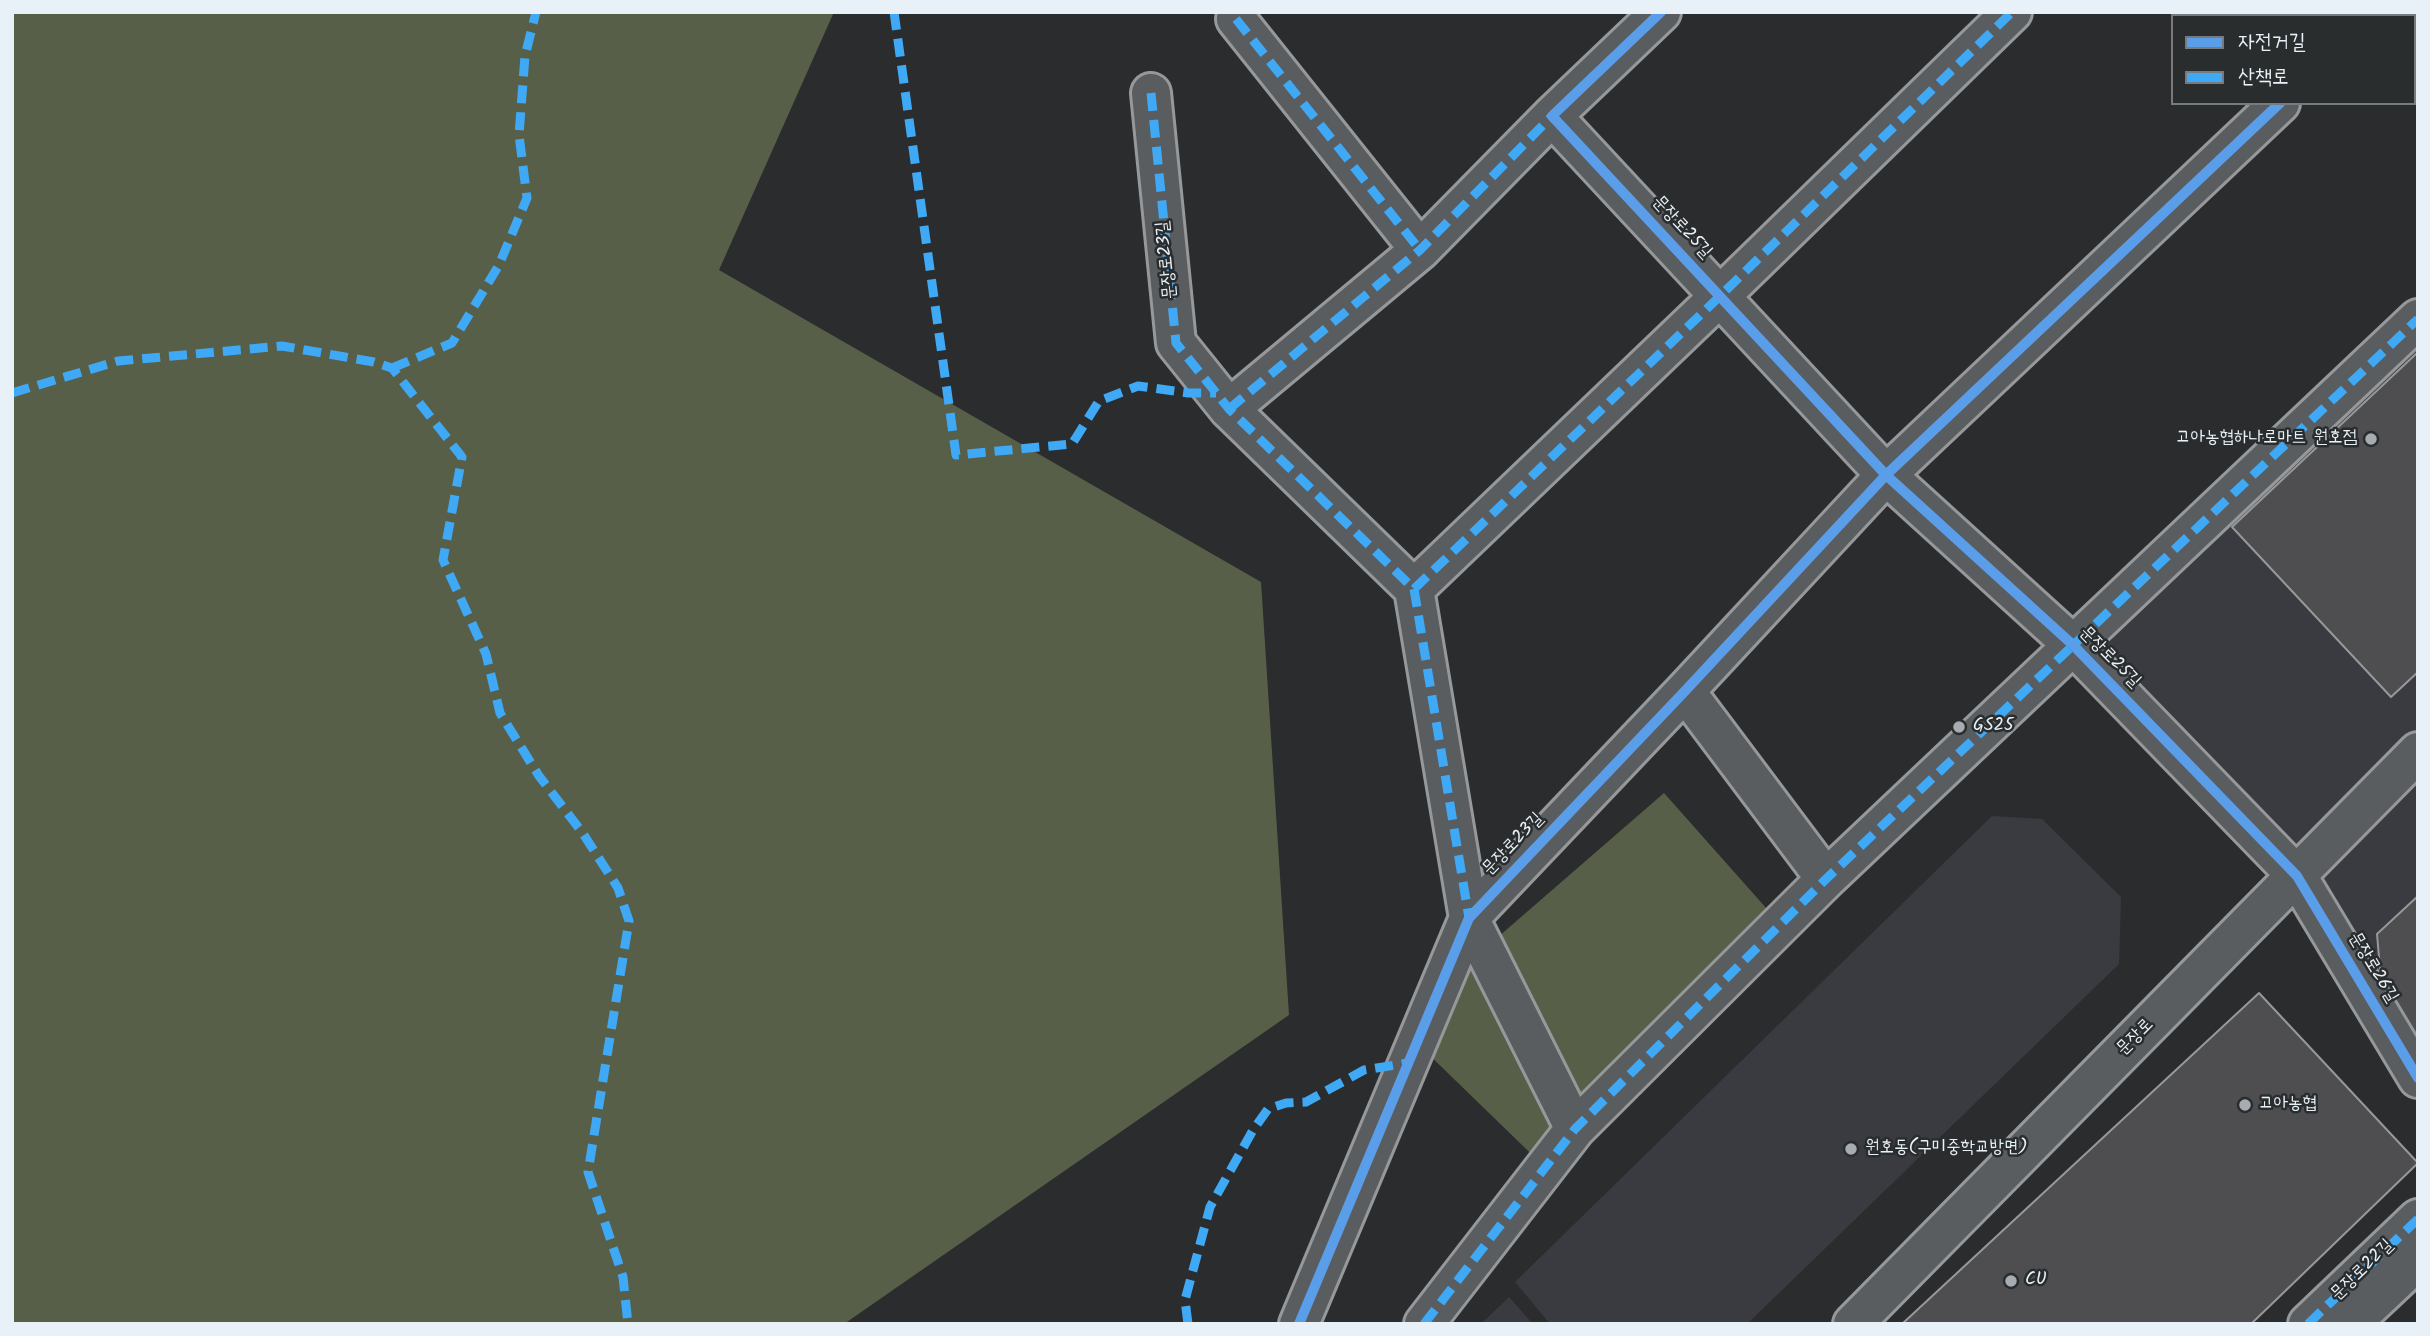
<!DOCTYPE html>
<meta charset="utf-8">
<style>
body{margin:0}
#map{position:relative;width:2430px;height:1336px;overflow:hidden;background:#2b2c2d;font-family:Kalam,"Poor Story",sans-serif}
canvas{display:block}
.frame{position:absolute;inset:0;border:14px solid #e8f1f8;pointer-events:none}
.legend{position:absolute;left:2171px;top:14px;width:245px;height:91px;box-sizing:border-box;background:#2a2d2e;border:2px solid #767b7f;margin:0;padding:9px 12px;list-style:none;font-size:21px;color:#e8f1f8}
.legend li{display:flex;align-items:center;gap:14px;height:35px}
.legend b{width:35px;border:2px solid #767b7f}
</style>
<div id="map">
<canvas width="2430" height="1336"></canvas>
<div class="frame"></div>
<ul class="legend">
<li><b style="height:9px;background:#5a9eea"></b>자전거길</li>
<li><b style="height:9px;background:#3fa9f5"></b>산책로</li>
</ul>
</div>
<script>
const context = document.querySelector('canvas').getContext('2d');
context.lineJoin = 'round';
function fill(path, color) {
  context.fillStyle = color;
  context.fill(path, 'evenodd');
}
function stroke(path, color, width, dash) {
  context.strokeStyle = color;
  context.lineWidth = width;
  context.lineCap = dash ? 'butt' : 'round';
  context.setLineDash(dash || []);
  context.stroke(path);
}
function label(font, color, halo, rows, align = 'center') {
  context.font = font + ' Kalam,"Poor Story",sans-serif';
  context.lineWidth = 5;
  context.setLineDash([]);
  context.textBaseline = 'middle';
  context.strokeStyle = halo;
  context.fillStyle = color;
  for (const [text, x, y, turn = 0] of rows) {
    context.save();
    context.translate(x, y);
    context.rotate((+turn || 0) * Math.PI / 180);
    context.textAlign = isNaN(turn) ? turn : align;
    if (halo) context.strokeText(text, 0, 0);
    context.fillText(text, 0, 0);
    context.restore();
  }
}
fill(new Path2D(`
 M2418 319V1075L2297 876 2073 645Z
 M1992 816 2042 819 2121 897 2119 964 1747 1324H1550L1515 1282Z
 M1509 1297 1533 1324H1481Z`), '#3a3b40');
fill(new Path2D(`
 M12 12H834L719 270 1261 582 1289 1015 844 1324H12Z
 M1664 793 1791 936 1556 1178 1421 1047 1445 983Z`), '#585f49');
const building = new Path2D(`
 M2418 352V672L2391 697 2232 527Z
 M2418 896V1051L2384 1015 2377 934Z
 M2259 993 2418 1163 2251 1324H1902Z`);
fill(building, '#4e4e51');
stroke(building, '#96989a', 2);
const minor = new Path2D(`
 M1661 12 1552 116 1886 475 2073 645 2297 876 2418 1078
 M2373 16 2377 12
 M1236 19 1420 250
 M1151 93 1176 343 1229 409 1414 589 1469 918 1575 1129
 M1229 409 1420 250 1552 116
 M1414 589 1720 296 2012 12
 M1685 691 1826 879
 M1299 1324 1469 918 1685 691 1886 475 2280 103
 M1424 1324 1575 1129 1826 879 2418 319
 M1853 1324 2418 752
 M2308 1324 2418 1219
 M2350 1324 2418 1260`);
stroke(minor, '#96989a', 44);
stroke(minor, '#5a5d60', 38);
stroke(new Path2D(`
 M894 12 956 455 1072 444 1099 401 1138 386 1188 393H1216
 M2373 16 2377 12
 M1236 19 1420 250
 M1151 93 1176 343 1229 409 1414 589 1469 918
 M392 368 452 343 499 265 527 198 519 135 525 56 536 12
 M12 393 118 361 282 346 374 362 392 368 462 457 443 560 486 654 500 713 539 776 582 832 618 888 629 921 588 1172 623 1277 628 1324
 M1229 409 1420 250 1552 116
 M1414 589 1720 296 2012 12
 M1188 1324 1185 1300 1210 1207 1253 1130 1268 1109 1286 1103 1306 1102 1364 1070 1408 1063
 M1424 1324 1575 1129 1826 879 2418 319
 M2308 1324 2418 1219`), '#3fa9f5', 9, [18, 9]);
stroke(new Path2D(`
 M1661 12 1552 116 1886 475 2073 645 2297 876 2418 1078
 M1299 1324 1469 918 1685 691 1886 475 2280 103`), '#5a9eea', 10);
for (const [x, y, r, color] of [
 [2371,439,7,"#a6acb1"],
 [1959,727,7,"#a6acb1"],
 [2245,1105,7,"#a6acb1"],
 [1851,1149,7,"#a6acb1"],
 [2011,1281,7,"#a6acb1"]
]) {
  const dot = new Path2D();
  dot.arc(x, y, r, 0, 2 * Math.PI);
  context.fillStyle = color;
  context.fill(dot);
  stroke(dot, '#2a2d2e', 2.5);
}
label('18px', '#e8f1f8', '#2a2d2e', [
 ["문장로25길",1681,228,47],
 ["문장로23길",1168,260,-96],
 ["문장로25길",2109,658,45],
 ["문장로23길",1514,845,-46],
 ["문장로26길",2372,968,59],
 ["문장로",2136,1038,-45],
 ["문장로22길",2363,1271,-44]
]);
label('18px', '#e8f1f8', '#2a2d2e', [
 ["고아농협하나로마트 원호점",2357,439,"right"],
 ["GS25",1973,727],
 ["고아농협",2259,1105],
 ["원호동(구미중학교방면)",1865,1149],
 ["CU",2025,1281]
], 'left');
</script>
